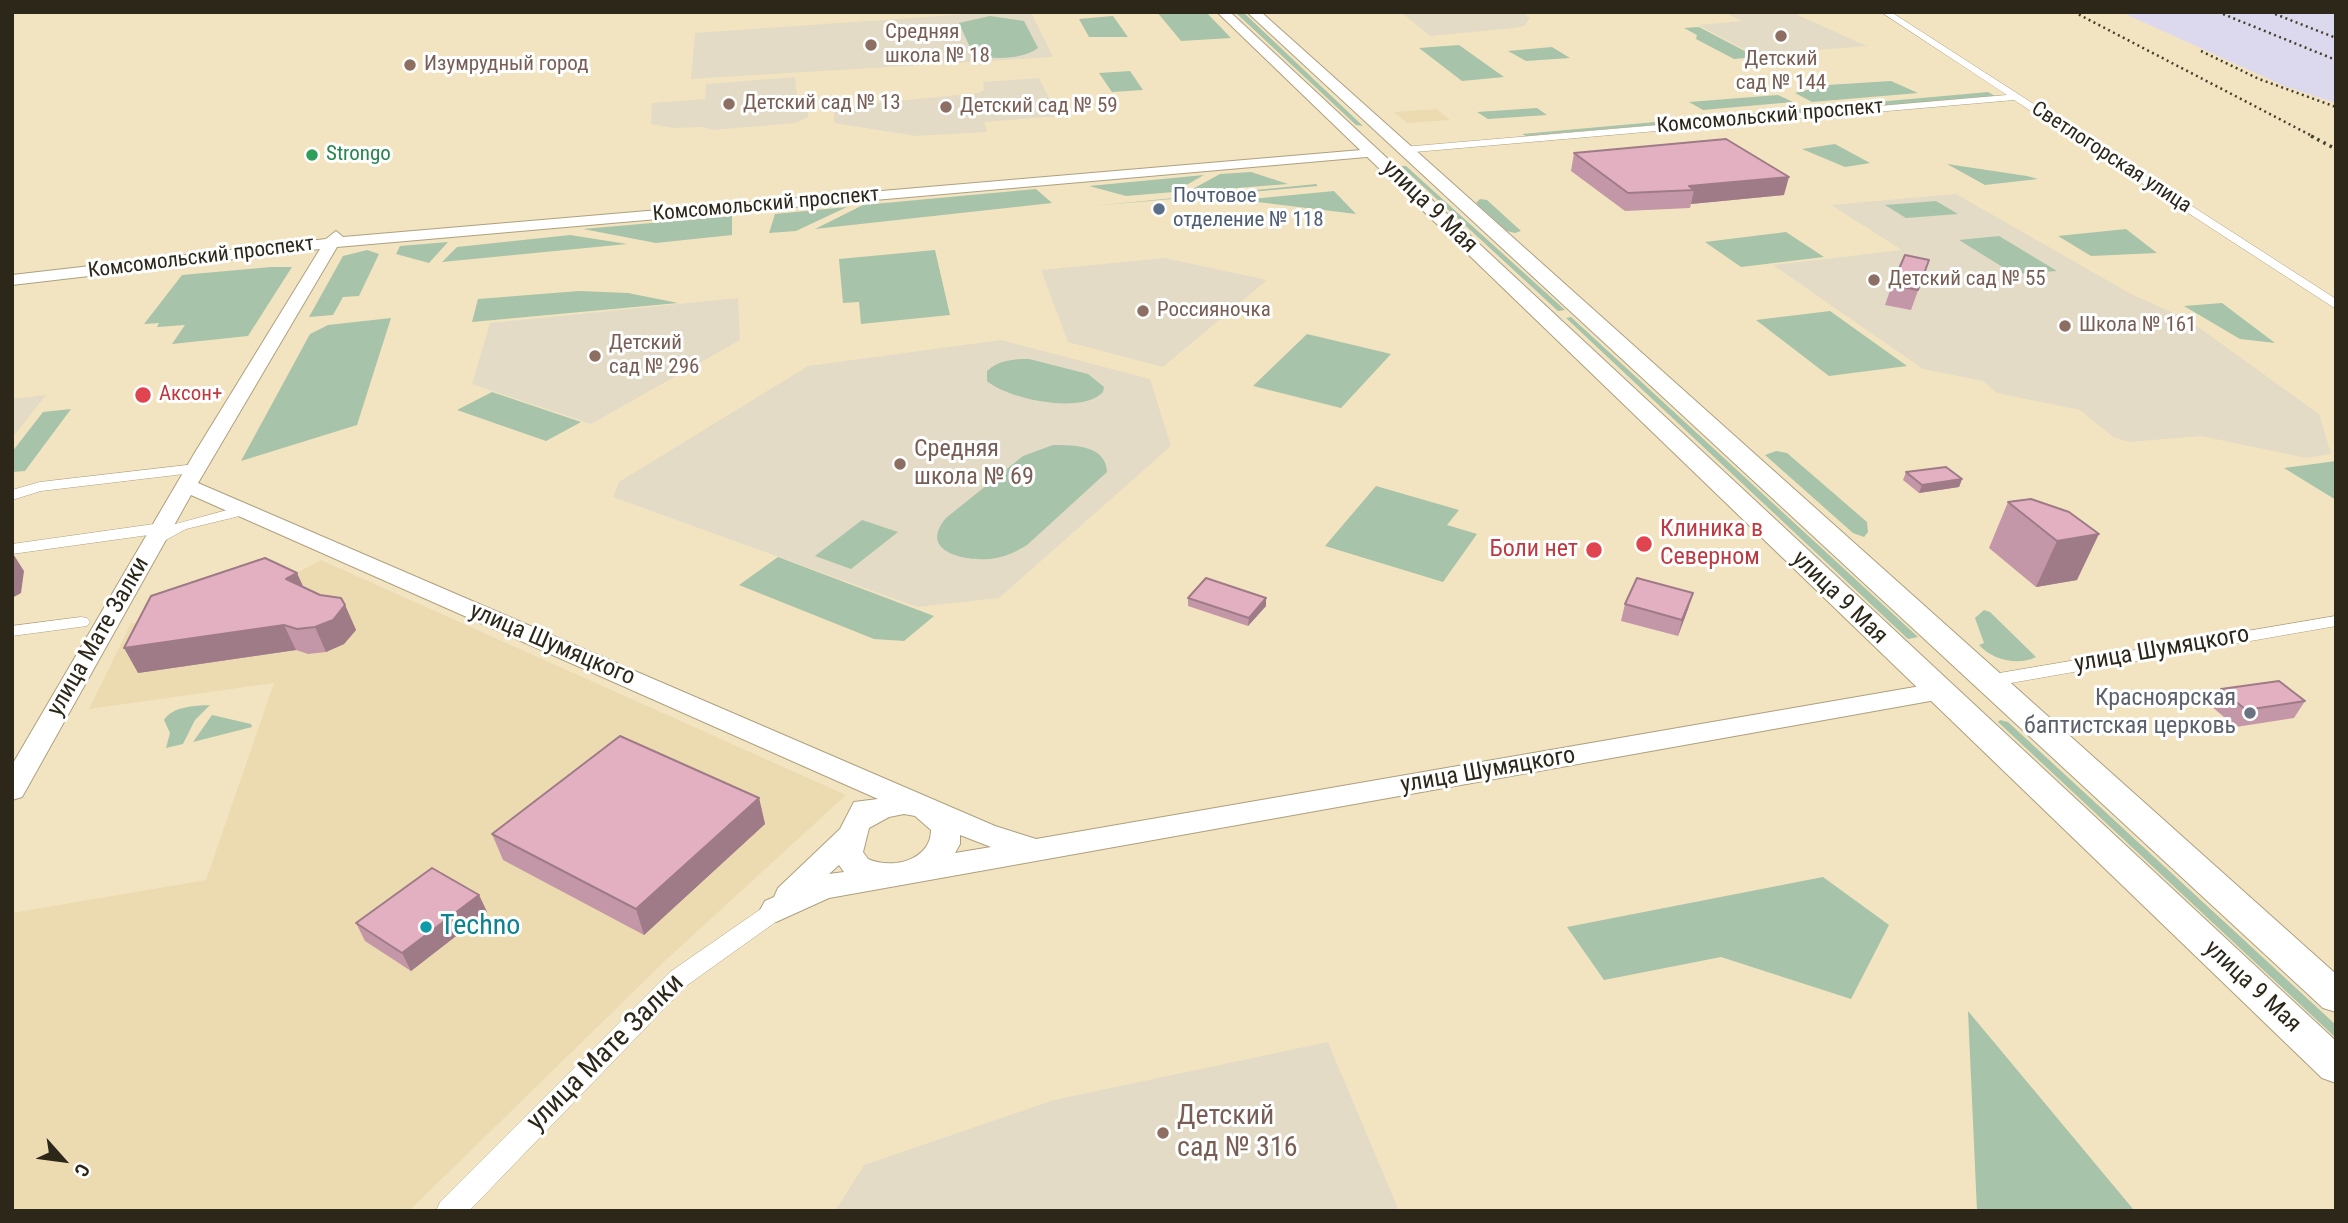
<!DOCTYPE html>
<meta charset="utf-8">
<style>
body{margin:0}
#map{position:relative;width:2348px;height:1223px;overflow:hidden;background:#f3e4c1;font-family:"Roboto Condensed",sans-serif}
canvas{display:block}
.frame{position:absolute;inset:0;border:14px solid #2c2719;pointer-events:none}
.north{position:absolute;left:28px;top:1125px;width:70px;height:70px;-webkit-text-stroke:5px #fff;paint-order:stroke;rotate:118deg;font-size:19px;font-weight:700;line-height:28px;text-align:center;color:#2c2719}
.north::after{content:'';display:block;margin:auto;width:24px;height:32px;background:#2c2719;clip-path:polygon(50% 0,100% 100%,50% 72%,0 100%)}
</style>
<div id="map">
<canvas width="2348" height="1223"></canvas>
<div class="frame"></div>
<div class="north">С</div>
</div>
<script>
const context = document.querySelector('canvas').getContext('2d');
context.lineJoin = 'round';
function fill(path, color) {
  context.fillStyle = color;
  context.fill(path, 'evenodd');
}
function stroke(path, color, width, dash) {
  context.strokeStyle = color;
  context.lineWidth = width;
  context.lineCap = dash ? 'butt' : 'round';
  context.setLineDash(dash || []);
  context.stroke(path);
}
function label(font, color, halo, rows, align = 'center') {
  context.font = font + ' "Roboto Condensed",sans-serif';
  context.lineWidth = 6;
  context.setLineDash([]);
  context.textBaseline = 'middle';
  context.strokeStyle = halo;
  context.fillStyle = color;
  for (const [text, x, y, turn = 0] of rows) {
    context.save();
    context.translate(x, y);
    context.rotate((+turn || 0) * Math.PI / 180);
    context.textAlign = isNaN(turn) ? turn : align;
    if (halo) context.strokeText(text, 0, 0);
    context.fillText(text, 0, 0);
    context.restore();
  }
}
fill(new Path2D(`
 M1437 109 1450 120 1407 123 1394 112Z
 M321 560 846 795 667 959 409 1211H12V913L206 880 274 683 89 709 131 623 152 621 282 581Z`), '#ecdbb0');
fill(new Path2D(`
 M2121 12H2336V103L2284 86Z`), '#dcd8ee');
fill(new Path2D(`
 M998 12H1031L1053 57 691 79 695 33Z
 M1401 12H1521L1530 18 1524 26 1515 28 1430 36Z
 M1724 12H1791L1867 46 1755 55 1698 25 1742 21Z
 M795 77 797 95H804L805 104H808V117L796 123 712 130 703 127 674 128 651 124 652 103 705 99 706 84Z
 M1039 78 1058 116 984 122 987 132 916 136 834 123V109L845 106 979 93 984 90 983 82Z
 M1956 194 2131 294 2187 319 2319 414 2331 454 2306 458 2201 436 2129 442 2113 437 2080 410 1997 393 1983 381 1923 369 1773 265 1902 250 1831 205Z
 M1164 258 1267 280 1163 367 1068 342 1041 270Z
 M738 298 740 340 591 424 472 384 490 323Z
 M1001 340 1150 379 1171 446 999 598 917 607 613 497 619 482 808 366Z
 M46 395 12 438V399Z
 M1328 1042 1399 1211H835L864 1165 1054 1100Z`), '#e3dbc6');
fill(new Path2D(`
 M1157 12H1206L1231 38 1181 41Z
 M1235 12H1243L1363 126 1356 125Z
 M990 16 1024 21 1038 48C1022 60 991 60 973 54L959 23Z
 M1113 16 1128 37H1089L1079 19Z
 M1699 27 1756 57 1734 59 1696 39 1697 35 1684 28Z
 M1459 45 1504 77 1462 81 1419 48Z
 M1552 47 1570 58 1526 61 1508 51Z
 M1130 71 1143 90 1112 92 1099 73Z
 M1891 81 1918 93 1812 102 1795 93 1827 85Z
 M1988 92 1995 96 1526 136 1522 134Z
 M1778 95 1793 102 1703 110 1689 102Z
 M1537 108 1547 115 1488 119 1477 112Z
 M1835 144 1870 163 1845 167 1802 149Z
 M1947 164 2027 176 2038 179 1985 185Z
 M1401 166H1406L1565 310 1558 311Z
 M1251 172 1288 184 1187 192 1220 174Z
 M1204 175 1174 192 1126 196 1089 186Z
 M1316 184 1318 186 1093 206Z
 M1036 189 1052 203 815 229 863 205Z
 M1334 191 1356 214 1241 200Z
 M1480 199 1487 200 1521 231 1515 233 1507 231 1476 203Z
 M1936 201 1958 214 1906 218 1885 205Z
 M847 207 796 231 769 233 775 214Z
 M732 216V235L656 243 583 229Z
 M2126 229 2157 253 2091 256 2058 236Z
 M1786 232 1824 257 1741 267 1705 242Z
 M570 235 627 244 442 262 457 247Z
 M1999 236 2057 271 2014 274 1959 240Z
 M448 242 429 263 396 254 400 246Z
 M367 250 379 254 359 296 343 297 333 315 309 317 343 256Z
 M935 250 950 315 861 324 859 302 843 303 839 259Z
 M271 267H292L248 336 172 344 185 325 157 327 159 323 144 324 182 275Z
 M579 291 628 293 678 303 472 322 478 299Z
 M2222 303 2275 343 2240 339 2184 306Z
 M1830 311 1907 366 1829 376 1756 320Z
 M1571 317 1918 637 1908 639 1566 318Z
 M391 318 357 425 241 461 310 334 328 325Z
 M1307 334 1391 354 1341 408 1253 386Z
 M1029 359 1088 374 1104 387 1103 392C1082 415 1008 399 987 381V371C999 360 1013 359 1029 359Z
 M492 392 581 422 546 441 457 410Z
 M71 409 25 471 12 472V452L43 412Z
 M1053 445C1074 445 1106 445 1107 472L1027 545C1017 551 1008 556 996 558 970 563 916 553 946 518L1023 456Z
 M1776 451 1787 453 1867 522 1868 532 1864 537 1853 533 1765 455Z
 M2336 461V500L2284 468Z
 M1376 486 1459 510 1447 525 1477 534 1443 582 1325 546Z
 M862 520 898 532 851 569 815 556Z
 M778 557 934 616 904 641 874 639 739 585Z
 M1984 610 1990 612 2036 657C2018 666 1992 660 1979 645L1984 643 1975 618Z
 M210 705 195 720 183 744 166 748 170 733 164 720C173 706 194 706 210 705Z
 M212 715 251 724 252 727 193 742Z
 M2000 720 2008 722 2336 1025V1038L1998 722Z
 M1823 877 1889 925 1851 999 1721 957 1604 980 1567 927Z
 M1968 1011 2133 1209 1977 1211Z`), '#a7c3aa');
const street = new Path2D(`
 M1881 12H1891L2336 299V309L2014 100 1403 153 1398 150 1403 147 2007 95Z
 M196 464 201 466 204 469 201 472 41 491 12 500V490L40 482Z
 M242 506 250 511 248 514 186 529 153 547 145 542 156 534 12 554V544L161 523 168 526Z
 M2336 616V626L1988 687 1979 681 1988 675Z
 M81 617 87 618 90 622 87 626 12 636V626Z
 M776 901 784 904 787 910 784 916 686 986 469 1211H436L440 1202 670 972 768 904Z`);
const secondary = new Path2D(`
 M1373 149 1378 150V156L337 247 198 483 995 826 1036 839 1938 683 1947 686 1951 692 1947 698 829 898 776 922 765 919 760 910 765 901 774 897 778 888 840 829 854 802 878 799 191 495 26 790 22 797 12 800V765L194 454 320 249 12 285V275L326 239 336 231 343 237ZM904 814 915 816 931 830C931 860 893 870 868 859L863 852 869 828 889 817ZM960 835 991 847 955 853 960 844ZM839 865 844 872 829 874Z`);
const primary = new Path2D(`
 M1217 12H1230L2336 1041V1083L2322 1078Z
 M1247 12H1261L2336 974V1012L2323 1008Z`);
stroke(street, '#aea07f', 1);
stroke(secondary, '#aea07f', 2);
stroke(primary, '#aea07f', 2);
fill(street, '#fff');
fill(secondary, '#fff');
fill(primary, '#fff');
stroke(new Path2D(`
 M2074 12 2314 137
 M2218 12 2336 60
 M2270 12 2336 38
 M2201 51 2259 79 2336 107`), '#443e2d', 2.5, [2, 3.5]);
stroke(new Path2D(`
 M2311 136 2336 149`), '#443e2d', 3.5, [2.5, 4.5]);
fill(new Path2D(`
 M1574 153 1784 195 1691 204 1690 208 1625 211 1571 171Z
 M1929 260 1911 310 1885 305 1892 285Z
 M1906 472 1962 479 1959 487 1919 493 1903 480Z
 M2008 502 2069 512 2077 580 2036 587 1989 548Z
 M304 588 345 605 356 630 344 644 326 652 308 654 296 650 138 673Z
 M1693 593 1688 609 1678 636 1621 621 1625 604Z
 M1188 598H1266V606L1248 626 1188 606Z
 M2221 689 2305 701 2294 718 2236 727 2211 706Z
 M759 798 765 824 644 935 503 860 492 834Z
 M479 895 487 912 411 971 365 941 356 923Z`), '#c397a7');
fill(new Path2D(`
 M1789 177 1784 195 1691 204 1694 190 1689 186Z
 M1962 479 1959 487 1919 493 1922 485Z
 M2099 534 2077 580 2036 587 2057 541Z
 M12 552 24 571 21 593 12 598Z
 M297 573 308 597 286 579Z
 M1693 593 1688 609 1678 636 1682 620Z
 M1266 598V606L1248 626 1249 618Z
 M345 605 356 630 344 644 326 652 315 627Z
 M284 625 296 650 138 673 124 648Z
 M759 798 765 824 644 935 636 909Z
 M479 895 487 912 411 971 402 953Z`), '#9f7b88');
const building = new Path2D(`
 M1726 139 1789 177 1689 186 1694 190 1628 193 1574 153Z
 M1905 255 1929 260 1918 290 1892 285Z
 M1946 467 1962 479 1922 485 1906 472Z
 M2031 499 2069 512 2099 534 2057 541 2008 502Z
 M265 558 297 573 286 579 320 595 341 598 345 605 333 620 315 627 297 629 284 625 124 648 151 596Z
 M1206 578 1266 598 1249 618 1188 598Z
 M1637 578 1693 593 1682 620 1625 604Z
 M2279 681 2305 701 2246 710 2221 689Z
 M620 736 759 798 636 909 492 834Z
 M432 868 479 895 402 953 356 923Z`);
fill(building, '#e3b0c2');
stroke(building, '#9f7b88', 2);
for (const [x, y, r, color] of [
 [1781,36,7,"#8d6e63"],
 [871,45,7,"#8d6e63"],
 [410,65,7,"#8d6e63"],
 [729,104,7,"#8d6e63"],
 [946,107,7,"#8d6e63"],
 [312,155,7,"#2e9e5b"],
 [1159,209,7,"#5c6f8a"],
 [1874,280,7,"#8d6e63"],
 [1143,311,7,"#8d6e63"],
 [2065,326,7,"#8d6e63"],
 [595,356,7,"#8d6e63"],
 [143,395,9,"#e0444e"],
 [900,464,7,"#8d6e63"],
 [1644,544,9,"#e0444e"],
 [1594,550,9,"#e0444e"],
 [2250,713,7,"#6b7280"],
 [426,927,7,"#0f9aa8"],
 [1163,1133,7,"#8d6e63"]
]) {
  const dot = new Path2D();
  dot.arc(x, y, r, 0, 2 * Math.PI);
  context.fillStyle = color;
  context.fill(dot);
  stroke(dot, '#fff', 2.5);
}
label('21px', '#785e54', '#fff', [
 ["Средняя",885,33],
 ["школа № 18",885,57],
 ["Детский",1781,60,"center"],
 ["сад № 144",1781,84,"center"],
 ["Изумрудный город",424,65],
 ["Детский сад № 13",743,104],
 ["Детский сад № 59",960,107],
 ["Детский сад № 55",1888,280],
 ["Россияночка",1157,311],
 ["Школа № 161",2079,326],
 ["Детский",609,344],
 ["сад № 296",609,368]
], 'left');
label('21px', '#2c2719', '#fff', [
 ["Комсомольский проспект",1770,117,-5],
 ["Светлогорская улица",2111,158,33],
 ["Комсомольский проспект",766,205,-5],
 ["Комсомольский проспект",201,258,-7]
]);
label('21px', '#27864d', '#fff', [
 ["Strongo",326,155]
], 'left');
label('21px', '#4e5e75', '#fff', [
 ["Почтовое",1173,197],
 ["отделение № 118",1173,221]
], 'left');
label('21px', '#be3a42', '#fff', [
 ["Аксон+",159,395]
], 'left');
label('24px', '#2c2719', '#fff', [
 ["улица 9 Мая",1429,207,44],
 ["улица 9 Мая",1839,598,44],
 ["улица Мате Залки",99,637,-60],
 ["улица Шумяцкого",552,645,23],
 ["улица Шумяцкого",2162,650,-10],
 ["улица Шумяцкого",1488,771,-10],
 ["улица 9 Мая",2252,987,43]
]);
label('24px', '#785e54', '#fff', [
 ["Средняя",914,450],
 ["школа № 69",914,478]
], 'left');
label('24px', '#be3a42', '#fff', [
 ["Клиника в",1660,530],
 ["Северном",1660,558],
 ["Боли нет",1578,550,"right"]
], 'left');
label('24px', '#5b616d', '#fff', [
 ["Красноярская",2236,699],
 ["баптистская церковь",2236,727]
], 'right');
label('28px', '#0d838f', '#fff', [
 ["Techno",440,927]
], 'left');
label('28px', '#2c2719', '#fff', [
 ["улица Мате Залки",606,1053,-45]
]);
label('28px', '#785e54', '#fff', [
 ["Детский",1177,1117],
 ["сад № 316",1177,1149]
], 'left');
</script>
